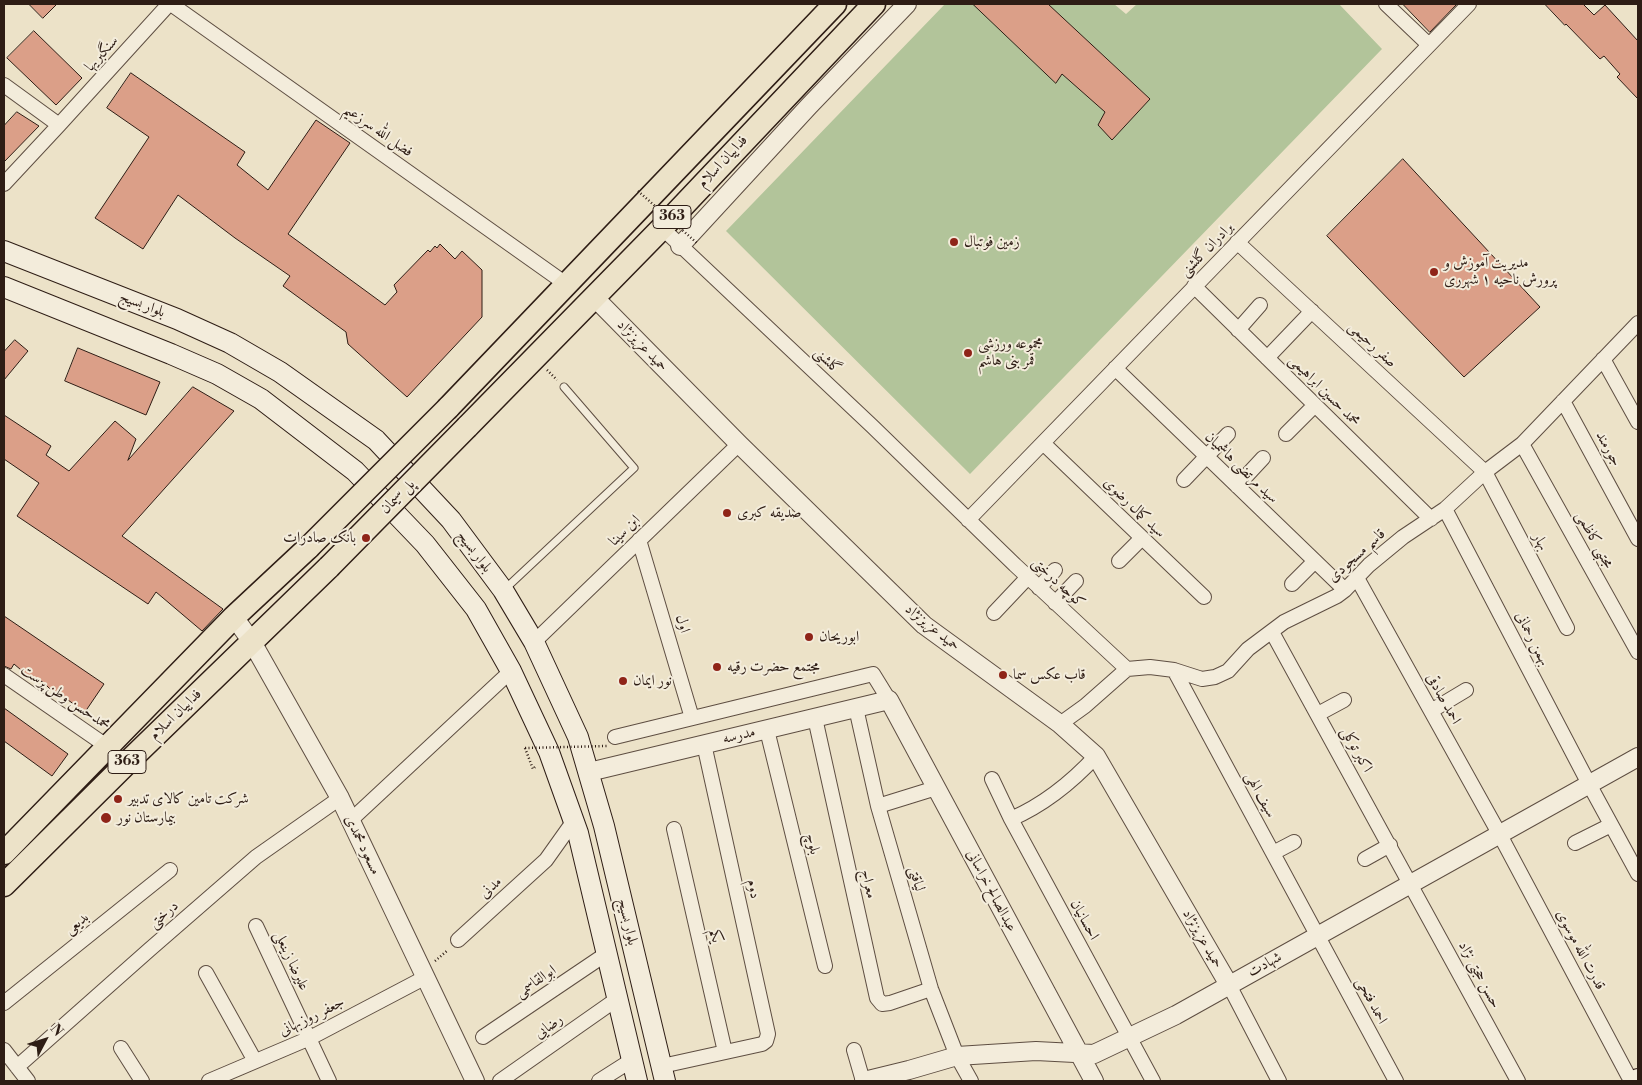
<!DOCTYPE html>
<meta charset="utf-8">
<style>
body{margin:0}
#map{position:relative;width:1642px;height:1085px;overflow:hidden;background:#ece2c8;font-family:"Libre Bodoni",serif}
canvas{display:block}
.frame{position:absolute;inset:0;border:5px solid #2e1d15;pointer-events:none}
.north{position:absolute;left:20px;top:1015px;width:50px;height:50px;-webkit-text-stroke:4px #f3ecdb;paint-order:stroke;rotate:50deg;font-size:14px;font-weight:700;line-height:20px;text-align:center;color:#2e1d15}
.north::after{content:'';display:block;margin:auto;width:18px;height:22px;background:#2e1d15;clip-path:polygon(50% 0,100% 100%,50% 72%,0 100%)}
</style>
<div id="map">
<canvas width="1642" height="1085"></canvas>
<div class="frame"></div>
<div class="north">N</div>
</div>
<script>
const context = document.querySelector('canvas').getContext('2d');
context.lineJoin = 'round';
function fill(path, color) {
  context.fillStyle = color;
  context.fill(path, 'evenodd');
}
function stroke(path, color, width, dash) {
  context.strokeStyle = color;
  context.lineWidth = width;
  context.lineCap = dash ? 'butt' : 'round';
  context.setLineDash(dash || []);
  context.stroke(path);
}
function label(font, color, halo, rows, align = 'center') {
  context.font = font + ' "Libre Bodoni",Amiri,serif';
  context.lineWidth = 4;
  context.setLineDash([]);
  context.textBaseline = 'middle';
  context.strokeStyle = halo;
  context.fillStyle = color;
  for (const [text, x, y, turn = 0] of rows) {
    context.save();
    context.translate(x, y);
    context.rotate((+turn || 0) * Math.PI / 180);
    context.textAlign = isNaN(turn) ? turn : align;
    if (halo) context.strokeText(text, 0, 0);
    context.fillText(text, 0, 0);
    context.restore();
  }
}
fill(new Path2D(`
 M945 4H1114L1126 14 1137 4H1339L1382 49 970 474 726 231Z`), '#b2c49a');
const building = new Path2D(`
 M29 4H57L43 18Z
 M973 4H1048L1150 99 1112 140 1098 125 1105 112 1062 74 1056 83Z
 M1403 4H1457L1430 32Z
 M1545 4H1583L1594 15 1605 5 1638 41V99L1617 77 1620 74 1604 56 1600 59 1566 24 1565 25Z
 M34 31 82 78 56 105 7 58Z
 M131 73 245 152 237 165 268 190 316 120 350 143 288 234 385 305 397 292 394 285 428 250 430 252 435 246 437 248 440 244 455 259 462 251 482 270V317L407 397 348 344 346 332 283 286 290 276 235 238 178 195 143 249 95 218 149 137 107 108Z
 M17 112 39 126 4 162V126Z
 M1403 159 1540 307 1464 377 1327 236Z
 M15 340 28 351 4 380V352Z
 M78 348 160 382 146 415 65 381Z
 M193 387 234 411 122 536 223 609 202 631 156 592 148 604 17 516 39 483 4 459V415L51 446 46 455 69 471 115 421 136 439 128 460Z
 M4 616 104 684 85 712 68 700 55 694 43 682 27 675 14 664 11 669 4 666Z
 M4 708 68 754 52 776 4 741Z`);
fill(building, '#db9f88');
stroke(building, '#2e1d15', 1);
const service = new Path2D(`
 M505 589 634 468 564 387`);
const minor = new Path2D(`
 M171 4 566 284
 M1386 4 1429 45
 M4 85 59 125
 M4 184 59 125 169 4
 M662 228 872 426 1015 565 1127 669
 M1237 242 1485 472 1567 628
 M1194 286 1431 519
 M1238 330 1260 305
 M1267 358 1312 311
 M1603 359 1638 422
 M1115 368 1345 590
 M1563 401 1638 539
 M1286 434 1315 405
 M1043 443 1204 597
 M1522 444 1638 652
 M1184 480 1228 434
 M1237 486 1263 458
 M1445 509 1589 784 1638 874
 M968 520 1469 4
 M639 540 692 718
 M1119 561 1142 538
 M1357 578 1500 835 1631 1081
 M1292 584 1315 561
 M1039 588 1055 570
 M1055 603 1076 581
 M994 613 1028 577
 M1272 632 1518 1081
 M534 642 739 444
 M1174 670 1396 1081
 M4 675 108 747
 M856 708 878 806 931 989 957 1056 971 1081
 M1431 711 1466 690
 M1318 714 1344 700
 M815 718 877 998 882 1004 890 1003 931 989
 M1060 724 1085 706 1127 669 1150 667 1174 670 1202 679 1215 677 1228 671 1248 649 1284 622 1337 596 1345 590 1369 565 1403 537 1445 509 1485 472 1522 444 1638 323
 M767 730 825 966
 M615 737 873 674 889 700
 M992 779 1011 819 1153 1081
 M878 806 936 788
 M1011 819C1043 805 1072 782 1096 756
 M351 820 511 671
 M674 829 725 1052
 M1575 843 1611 825
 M1273 853 1294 842
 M1365 859 1390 845
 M256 926 329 1081
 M458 940 546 860 573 822
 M206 973 255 1061
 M1229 985 1279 1081
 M4 1003 170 870
 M483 1037 606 954
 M121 1048 142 1081
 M4 1050 28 1081
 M854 1050 863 1081
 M662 1066 762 1044 766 1041 768 1034 704 744
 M17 1067 149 950 256 857 340 798
 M209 1081 310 1038 426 977
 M500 1081 617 999
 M599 1081 632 1060`);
const tertiary = new Path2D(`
 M680 246 809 106 907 4
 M594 297 739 444 924 625 1060 724 1096 756 1229 985
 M234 617 252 642 340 798 475 1081
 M589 772 889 700 1094 1081
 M864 1081 909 1070 957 1056 1036 1051 1094 1054 1176 1015 1638 757`);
const secondary = new Path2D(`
 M4 251 177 319 230 343 280 372 376 440 451 520 503 590 534 642 578 737 604 826 665 1081
 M4 287 171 354 217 374 261 399 355 471 425 544 476 609 511 671 549 752 578 833 637 1081
 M1633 1081 1638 1079`);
const primary = new Path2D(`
 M448 408 835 4
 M467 427 662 228 874 4
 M4 853 234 617 309 547
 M4 885 132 758 329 567`);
stroke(service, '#5e4e42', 9);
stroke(minor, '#5e4e42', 16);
stroke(tertiary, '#5e4e42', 20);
stroke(secondary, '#2e1d15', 22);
stroke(primary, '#2e1d15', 25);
stroke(new Path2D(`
 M547 370 557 380
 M525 748 533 769 535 767
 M435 961 448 950`), '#2e1d15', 2.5, [1, 2.5]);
stroke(service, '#f3ecdb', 7);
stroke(minor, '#f3ecdb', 14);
stroke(tertiary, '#f3ecdb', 18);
stroke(secondary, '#f3ecdb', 20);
stroke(primary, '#ece2c8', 22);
const primaryBridge = new Path2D(`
 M309 547 448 408
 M329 567 467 427`);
stroke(primaryBridge, '#2e1d15', 25, []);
stroke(new Path2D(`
 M638 191 698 244
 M525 748 607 746`), '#2e1d15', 2.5, [1, 2.5]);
stroke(primaryBridge, '#ece2c8', 22);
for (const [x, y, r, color] of [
 [954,242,5,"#8f2418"],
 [1434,272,5,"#8f2418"],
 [968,353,5,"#8f2418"],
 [727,513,5,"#8f2418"],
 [366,538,5,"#8f2418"],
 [809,637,5,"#8f2418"],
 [717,667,5,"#8f2418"],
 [1003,675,5,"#8f2418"],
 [623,681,5,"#8f2418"],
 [118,799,5,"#8f2418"],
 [106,818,6,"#8f2418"]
]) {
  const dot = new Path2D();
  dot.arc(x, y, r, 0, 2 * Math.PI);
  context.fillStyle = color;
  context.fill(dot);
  stroke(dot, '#f3ecdb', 2);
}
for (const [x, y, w] of [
 [672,217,38],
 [127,762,38]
]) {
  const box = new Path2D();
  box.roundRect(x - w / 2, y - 11.5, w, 23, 4);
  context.fillStyle = '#f3ecdb';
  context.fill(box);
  stroke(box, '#2e1d15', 1);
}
label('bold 14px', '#2e1d15', null, [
 ["363",672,217],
 ["363",127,762]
]);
label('15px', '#2e1d15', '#f3ecdb', [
 ["سنگبریها",102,54,-48],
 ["فضل الله سرزعیم",378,131,35],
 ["فداییان اسلام",723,162,-47],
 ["برادران گلشنی",1207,250,-46],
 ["بلوار بسیج",142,305,21],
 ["صفر رحیمی",1372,345,43],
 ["حمید عزیزنژاد",642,346,46],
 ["گلشنی",827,361,43],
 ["محمد حسین ابراهیمی",1324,391,45],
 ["جورمند",1608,449,61],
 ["سید مرتضی هاشمیان",1241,468,44],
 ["پل سیمان",398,497,-45],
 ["سید کمال رضوی",1134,508,44],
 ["ابن سینا",625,531,-44],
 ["مجتبی کاظمی",1594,540,61],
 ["بهار",1540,542,62],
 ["بلوار بسیج",474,552,53],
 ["قاسم مسجودی",1357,556,-42],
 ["کوچه درختی",1058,583,43],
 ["اول",682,624,73],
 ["حمید عزیزنژاد",932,628,39],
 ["بهمن رحمانی",1532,639,63],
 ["محمدحسن وطن پرست",65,698,34],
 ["احمد صادقی",1443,699,61],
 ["فداییان اسلام",176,715,-44],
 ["مدرسه",739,736,-13],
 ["اکبر توکلی",1356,750,61],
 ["سیف الهی",1260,795,62],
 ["بلوچ",812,844,76],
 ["مسعود محمدی",362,845,64],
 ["لیاقتی",916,879,74],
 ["معراج",868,884,78],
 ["مدنی",491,888,-42],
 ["دوم",753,889,78],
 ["عبدالصالح خراسانی",991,891,62],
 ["درختی",164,915,-41],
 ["احسانیان",1084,920,61],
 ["بلوار بسیج",627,922,77],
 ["بدیعی",77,924,-39],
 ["یکم",715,936,77],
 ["حمید عزیزنژاد",1202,939,60],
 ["قدرت الله موسوی",1580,950,62],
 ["علیرضا زینعلی",291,961,65],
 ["شهادت",1265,965,-29],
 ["حسن حجتی نژاد",1479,975,62],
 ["ابوالقاسمی",536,982,-34],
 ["احمد فتحی",1371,1001,62],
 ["جعفر روزبهانی",312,1017,-26],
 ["رضایی",549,1027,-35]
]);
label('15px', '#2e1d15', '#f3ecdb', [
 ["زمین فوتبال",964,242],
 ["مدیریت آموزش و",1444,263],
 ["پرورش ناحیه ۱ شهرری",1444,280],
 ["مجموعه ورزشی",978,344],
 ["قمر بنی هاشم",978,361],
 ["صدیقه کبری",737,513],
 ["بانک صادرات",356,538,"right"],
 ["ابوریحان",819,637],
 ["مجتمع حضرت رقیه",727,667],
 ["قاب عکس سما",1013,675],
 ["نور ایمان",633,681],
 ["شرکت تامین کالای تدبیر",128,799],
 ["بیمارستان نور",117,818]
], 'left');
</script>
